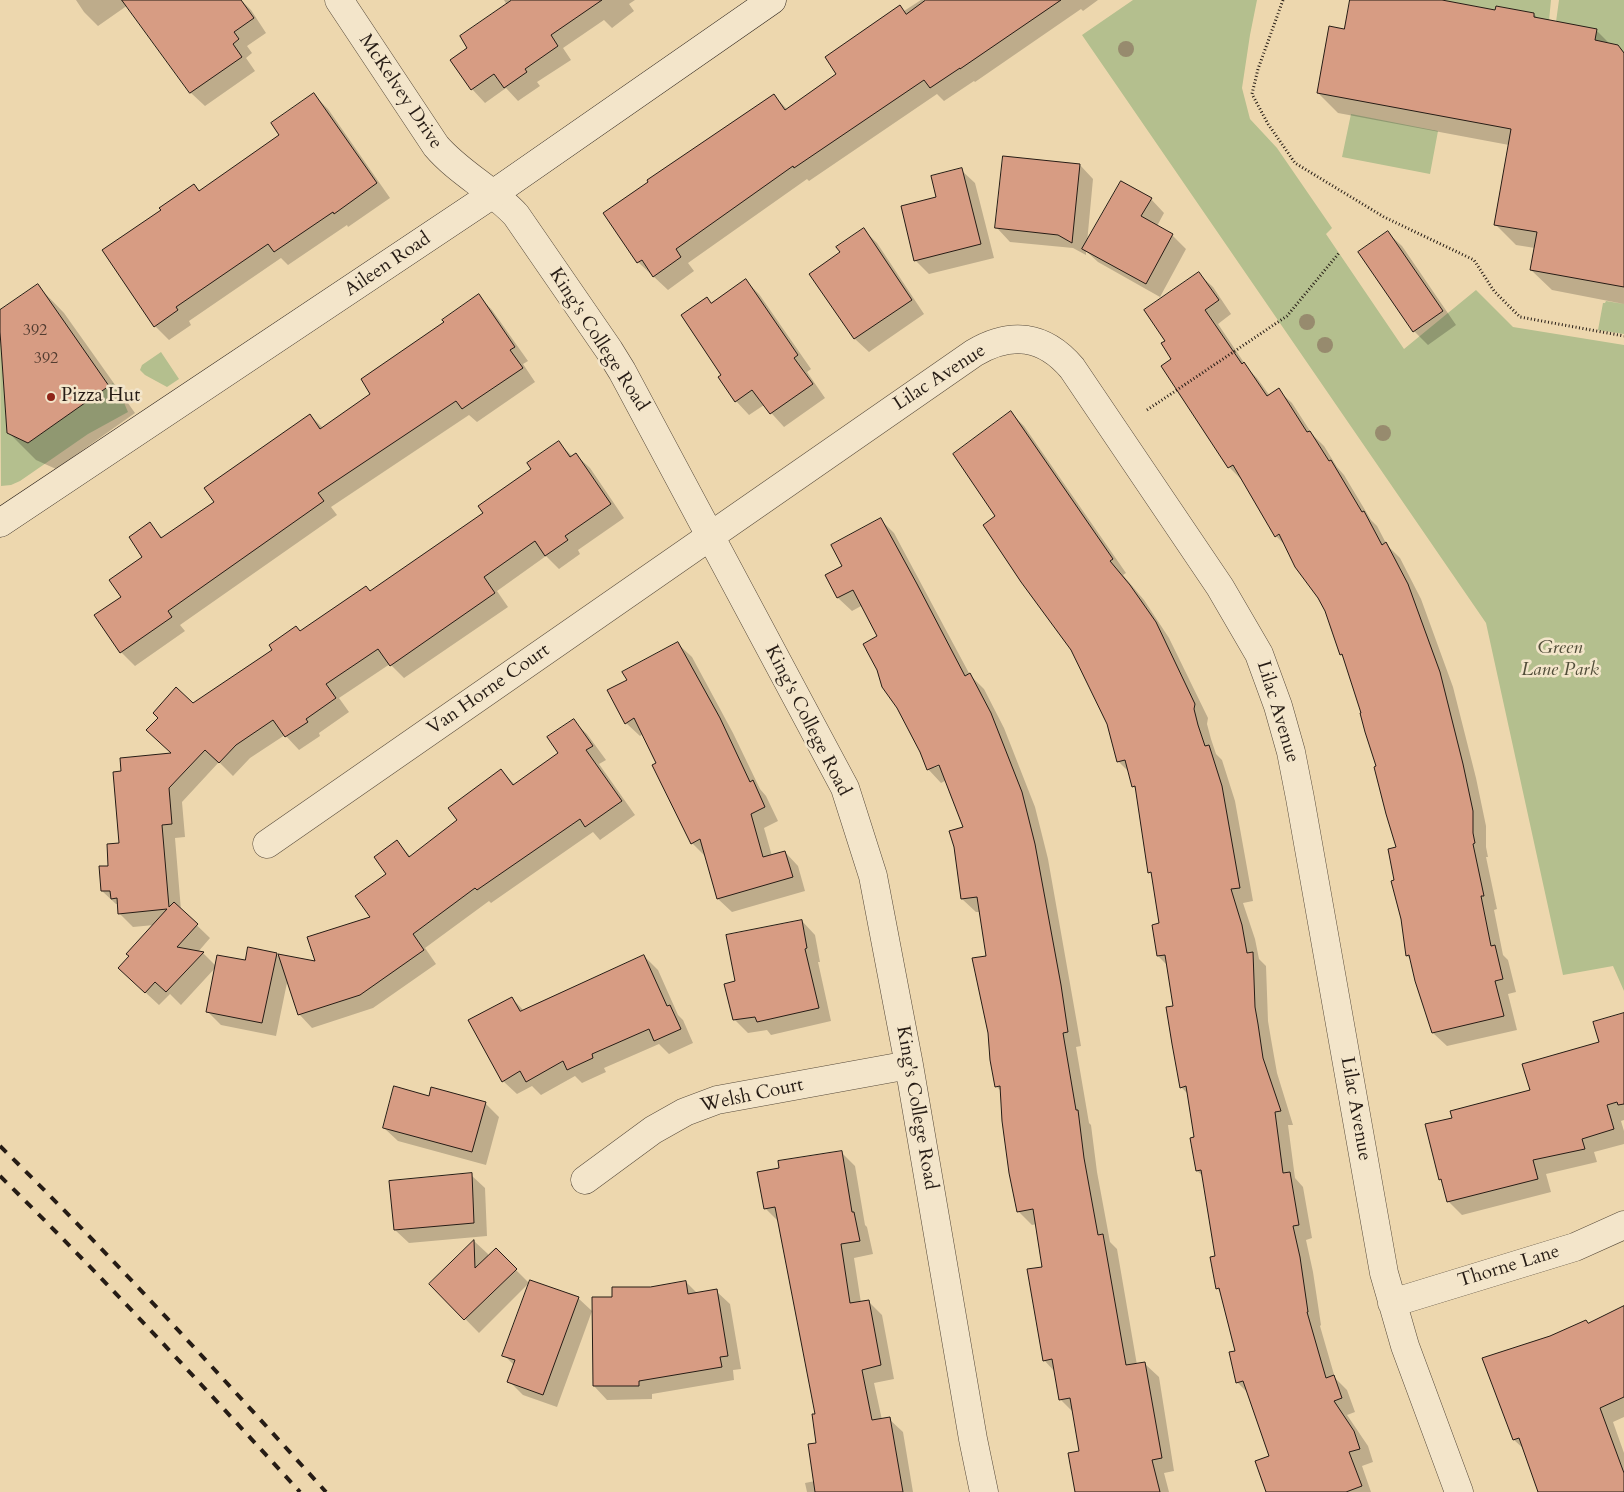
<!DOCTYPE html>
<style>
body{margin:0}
canvas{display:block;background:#edd7ae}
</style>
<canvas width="1624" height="1492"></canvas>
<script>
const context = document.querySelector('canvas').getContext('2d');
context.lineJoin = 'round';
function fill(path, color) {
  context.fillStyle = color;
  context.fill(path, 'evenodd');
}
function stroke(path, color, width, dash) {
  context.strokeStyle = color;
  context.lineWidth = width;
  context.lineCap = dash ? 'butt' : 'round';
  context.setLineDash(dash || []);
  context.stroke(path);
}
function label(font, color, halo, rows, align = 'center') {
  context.font = font + ' Cardo,serif';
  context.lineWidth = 5;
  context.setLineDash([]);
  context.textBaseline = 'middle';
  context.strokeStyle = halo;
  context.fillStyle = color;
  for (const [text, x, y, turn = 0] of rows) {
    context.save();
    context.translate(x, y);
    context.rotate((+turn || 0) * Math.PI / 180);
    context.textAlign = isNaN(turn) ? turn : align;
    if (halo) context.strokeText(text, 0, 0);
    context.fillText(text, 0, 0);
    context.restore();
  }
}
fill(new Path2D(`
 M1133 0H1257L1250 35 1242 88 1250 119 1277 148 1332 228 1326 234 1404 349 1476 290 1513 327 1624 345V991L1613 966 1563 975 1486 623 1082 35Z
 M1442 0H1551L1549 21 1534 18V13L1496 6 1495 10Z
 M1559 0H1624V53L1618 45 1595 40 1556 22Z
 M1351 114 1438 131 1430 174 1342 157Z
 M1606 301 1624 304V334L1598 330 1603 303H1605Z
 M0 332 7 433 28 443 113 383 122 398 128 412 88 434 20 481 11 485 1 486Z
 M161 352 179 379 167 387 145 375 140 370 142 365Z`), '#b4bf8e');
fill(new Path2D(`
 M76 0H241L251 10 266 33 247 46 252 53 246 58 255 71 205 106 191 93 128 5 98 26 84 12Z
 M504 0H635L629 4 634 11 612 28 604 20 563 48 571 60 537 82 540 86 518 101 506 88 485 103 472 89 469 48 507 5Z
 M921 0H1098L1083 11 1081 9 975 82 974 81 944 101 937 94 809 181 807 179 688 263 694 271 668 290 638 262 774 96 787 109 838 74 904 11Z
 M1351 0H1435L1496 11 1534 14 1538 19 1596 30 1610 44 1618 46 1624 52V304L1552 290 1531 270 1535 248 1516 245 1495 224 1509 145 1338 113 1318 93 1345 31Z
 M314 95 328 109 390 198 348 227 347 225 288 265 281 258 189 321 191 325 169 340 155 326 162 211 194 186 200 192 281 135Z
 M1080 165 1093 179 1087 243 1151 199 1164 213 1157 226 1172 235 1186 249 1160 297 1098 262 1086 251V255L1073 248 1010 242 997 228Z
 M961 170 975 183 994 258 929 274 915 260Z
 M864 230 877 243 924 314 869 352 855 339 811 275 842 253Z
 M1388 233 1402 246 1456 325 1428 345 1414 331Z
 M1199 274 1213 287 1231 314 1218 324 1249 370 1257 378 1270 396 1278 390 1292 403 1312 434 1324 446 1337 467 1344 475 1371 520 1377 526 1387 545 1400 558 1421 599 1453 687 1476 778 1486 826V847L1488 857H1486L1497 909 1494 910 1503 955 1508 960 1516 992 1508 994 1517 1030 1447 1046 1433 1033 1412 960 1407 956 1395 881 1398 848 1363 714 1345 658 1341 655 1326 611 1287 547 1276 536 1243 481 1229 467 1173 359 1167 341Z
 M745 280 759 294 811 369 807 372 825 398 784 427 764 405 749 415 736 401 723 375 707 299 712 304Z
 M38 286 64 313 135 413 56 469 36 460 9 433 0 312Z
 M479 296 492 310 528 361 523 364 535 382 477 422 469 415 331 507 337 515 180 625 185 631 135 666 121 652 96 616 123 597 144 557 149 524 163 538 215 502 310 415 323 428 372 394 445 322Z
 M1011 413 1024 426 1126 573 1123 575 1144 600 1169 638 1208 718 1207 724 1211 739 1216 754 1222 760 1235 801 1253 901 1243 903 1255 939 1259 959 1266 966 1268 1021 1271 1039 1277 1073 1293 1125H1288L1295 1178 1303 1187 1312 1238 1306 1240 1313 1272 1321 1325 1320 1326 1335 1378 1347 1390 1355 1412 1347 1415 1368 1446 1373 1462 1362 1466 1371 1492H1273L1271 1457 1249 1394 1237 1382 1236 1352 1221 1293 1217 1288 1216 1257 1203 1176 1197 1171 1196 1138 1189 1095 1181 1087 1175 1007 1168 966 1158 956 1161 924 1153 875 1149 872 1136 789 1133 786 1130 773 1118 761 1108 724 1072 649 997 517Z
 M558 442 573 457 576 455 590 468 624 518 578 550 580 554 559 569 546 556 497 591 508 607 404 678 390 664 339 698 349 712 319 733 320 736 299 750 285 735 250 758 233 776 219 762 182 802 185 837 175 838 181 910 210 938 198 952 203 953 216 966 246 962 276 954 282 960 316 962 372 917 388 874 396 841 411 857 459 821 501 770 515 785 560 753 573 721 587 734 606 760 599 764 635 815 600 840 593 832 491 903 489 901 425 948 436 964 373 1008 312 1028 299 1014 288 978 276 1036 221 1025 207 1011 216 967 181 1005 170 994 159 1005 133 981 154 925 133 927 119 913V904H116L102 891 110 867 120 844 123 772 173 754 193 705 300 632 371 592 485 513 533 470Z
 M881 520 894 533 970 675 984 689 1004 728 1035 807 1048 859 1081 1046 1076 1047 1089 1123 1091 1125 1097 1172 1110 1242 1117 1249 1137 1365 1145 1364 1159 1377 1174 1471 1164 1473 1169 1492H1076L1081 1452 1074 1413 1060 1399 1055 1372 1044 1360V1268L1037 1224 1032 1225 1018 1211 1002 1092 996 1086 987 957 980 912H976L962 899 965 828 947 780 941 783 928 769 879 637 863 605 852 611 838 598 826 576 844 566ZM946 764 933 768V766Z
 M678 644 692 657 733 733 760 789 766 796 778 821 764 828 772 856 785 852 798 866 805 891 732 912 718 899 706 857 692 843 658 763 643 734 640 736 626 723 628 680Z
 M802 921 815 935 820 962H818L831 1021 771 1035 767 1030 748 1033 734 1019 736 982Z
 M644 956 658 970 678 1015 683 1020 693 1043 669 1054 659 1044 604 1068 606 1072 582 1083 575 1076 541 1095 532 1086 517 1094 503 1081 512 998 524 1011Z
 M1624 1015V1120L1621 1121 1624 1131V1144L1594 1152 1597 1162 1546 1174 1551 1192 1462 1215 1448 1201 1443 1182 1441 1179 1427 1125 1453 1119 1531 1091 1601 1043Z
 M432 1089 486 1104 499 1117 486 1165 398 1141 384 1128 430 1097Z
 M841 1152 855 1166 865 1225 867 1227 873 1254 854 1258 861 1303 868 1301 882 1315 894 1379 874 1383 882 1420 889 1419 903 1432 913 1492H807L805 1483 815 1481 818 1444 817 1415 779 1222 765 1208 780 1169Z
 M471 1175 485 1188 487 1236 409 1243 395 1230Z
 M474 1241 488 1254V1258L496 1250 529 1283 479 1333 431 1284Z
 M686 1282 698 1294 716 1291 730 1304 741 1369 733 1370 734 1380 652 1394V1399L607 1400 594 1386 613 1298 650 1288Z
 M578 1298 592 1311 557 1407 523 1395 509 1381 515 1366 504 1355Z
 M1624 1306V1417L1613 1422 1624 1453V1492H1539L1525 1450 1514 1440 1589 1324Z`), '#0003');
const building = new Path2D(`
 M122 0H241L254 18 234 32 239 39 233 44 242 57 190 93Z
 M512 0H602L551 35 558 46 525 69 527 72 504 88 494 74 471 90 450 60 467 48 460 36Z
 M926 0H1061L960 69V68L930 88 924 80 794 168 793 166 676 249 681 257 653 277 642 260 637 263 603 213 648 182 647 180 774 94 785 110 836 74 825 57 900 5 906 14Z
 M1350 0H1442L1495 10 1496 6 1534 13V17L1597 29 1595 40 1618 45 1624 53V287L1530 270 1537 232 1494 225 1511 129 1317 93 1329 26 1344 29Z
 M314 93 377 183 334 214 333 212 274 252 268 244 176 307 178 310 154 327 102 250 161 210 159 208 194 184 199 191 279 135 271 123Z
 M1003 156 1080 164 1072 243 1058 235 995 228Z
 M962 168 981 244 914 261 901 206 936 197 931 176Z
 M1121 181 1152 198 1141 216 1173 234 1146 284 1082 249Z
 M864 228 912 300 854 339 809 274 840 252 836 247Z
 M1388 231 1443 311 1413 332 1358 252Z
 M1199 272 1219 300 1205 310 1242 364 1244 362 1267 396 1279 388 1307 432 1310 431 1329 461 1331 460 1362 512 1364 511 1382 545 1386 542 1408 584 1440 672 1463 764 1473 811V833L1475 843 1473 844 1484 896H1481L1491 946 1495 945 1503 979 1495 981 1504 1016 1432 1033 1415 981 1409 955 1406 956 1401 919 1391 881 1394 880 1388 849 1396 847 1386 814 1374 767 1376 766 1365 732 1360 713H1361L1342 654 1340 655 1325 611 1318 598 1295 567 1279 534 1275 537 1233 465 1228 468 1161 366 1171 359 1161 343 1165 341 1144 310Z
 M746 279 798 355 794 358 813 384 770 414 752 390 735 402 718 377 721 375 681 315 707 297 711 303Z
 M38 284 109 386 28 443 7 433 0 332V310Z
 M479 294 515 347 510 350 523 368 462 409 456 401 318 493 324 501 168 611 172 617 120 653 94 615 121 597 109 580 142 557 129 537 150 522 161 538 214 502 204 488 310 414 320 429 370 394 361 379 444 322 442 320Z
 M1011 411 1113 559 1110 561 1130 585 1156 622 1195 704 1194 709 1198 725 1205 746 1209 745 1222 786 1240 888 1231 889 1242 925 1247 953 1253 952 1255 1007 1258 1024 1263 1058 1281 1111 1275 1112 1283 1173 1290 1172 1299 1225 1293 1226 1300 1257 1308 1312H1307L1326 1378 1334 1375 1342 1398 1334 1401 1354 1431 1360 1449 1349 1452 1362 1486 1346 1492H1266L1255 1461 1269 1456 1243 1381 1236 1383 1229 1352 1235 1351 1219 1288 1216 1289 1210 1257 1215 1256 1201 1170 1196 1171 1190 1138 1194 1137 1186 1086 1180 1088 1172 1044 1166 1007 1173 1006 1165 955 1157 956 1152 925 1159 923 1151 872 1148 873 1135 786 1132 787 1125 760 1117 762 1107 724 1071 650 1021 582 983 525 995 516 953 454Z
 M559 441 570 457 576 453 611 504 565 536 568 540 545 556 535 541 484 577 495 593 390 666 378 649 326 684 336 698 306 719 308 722 285 737 273 720 236 745 219 763 205 750 169 788 172 824 162 825 169 907 174 902 198 924 177 947 204 952 166 992 155 982 145 993 118 968 129 956 126 954 167 909 118 914 117 898 111 899 110 891H101L99 866H108L107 844 119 843 113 772 121 771 120 758 171 753 146 730 158 718 153 713 176 687 193 703 272 650 269 645 296 626 300 631 366 586 370 591 483 513 478 506 531 469 527 463Z
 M881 518 917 584 965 676 970 673 991 713 1022 792 1035 844 1061 985 1068 1032 1063 1033 1076 1110H1078L1084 1158 1098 1235 1103 1234 1126 1365 1145 1362 1162 1458 1152 1460 1160 1492H1075L1068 1453 1079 1451 1070 1398 1059 1400 1052 1359 1043 1361 1027 1269 1042 1267 1033 1209 1017 1212 1009 1173 1002 1121 1000 1086 995 1087 990 1060 988 1033 972 958 986 956 977 897 961 899 954 847 949 831 963 827 939 765 927 770 920 752 897 708 882 687 877 670 863 644 877 636 853 590 837 598 825 575 842 566 831 545Z
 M678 642 720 718 750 782 753 780 765 807 751 814 763 857 785 851 793 877 717 899 700 839 691 844 652 765 656 763 634 718 625 724 607 690 627 680 622 672Z
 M574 719 593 746 586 750 622 801 585 827 580 819 477 890 475 888 413 934 424 950 360 995 298 1015 278 954 315 961 307 937 370 917 355 896 386 874 374 857 397 840 409 857 457 820 448 808 501 769 513 785 558 753 547 737Z
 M802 920 807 948 805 949 819 1008 757 1022 755 1017 733 1020 724 984 735 981 726 935Z
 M248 947 277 953 262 1023 206 1012 217 955 245 960Z
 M644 955 667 1006 670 1005 681 1029 654 1041 649 1029 592 1054 593 1058 567 1070 563 1061 526 1082 520 1071 502 1082 468 1020 512 997 520 1011Z
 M1624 1013V1104L1618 1105 1617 1102 1607 1105 1614 1129 1582 1139 1585 1149 1533 1160 1538 1179 1447 1202 1441 1179 1439 1180 1425 1124 1452 1118 1450 1111 1530 1090 1522 1064 1599 1042 1593 1022Z
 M394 1086 429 1096 431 1087 486 1102 472 1152 383 1128Z
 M842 1151 852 1212H854L860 1241 841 1244 850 1303 869 1300 881 1365 862 1370 872 1420 890 1417 903 1492H815L808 1444 816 1443 812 1414H815L775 1207 764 1209 757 1172 779 1168 778 1161Z
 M472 1173 474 1223 394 1230 389 1181Z
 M474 1240 475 1268 496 1248 517 1269 464 1320 429 1284Z
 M530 1280 579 1297 543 1395 507 1382 515 1360 502 1356Z
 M686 1281 688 1294 717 1289 728 1356 720 1357 722 1367 639 1381V1386H593L592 1297H612V1287H650Z
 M1624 1306V1397L1600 1408 1624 1473V1492H1538L1519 1438 1513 1440 1482 1358 1550 1336 1586 1320 1588 1323Z`);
fill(building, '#d79c83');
stroke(building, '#261c15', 1);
const street = new Path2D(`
 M339 0 436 146C459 173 492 189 516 215L609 350 622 371 845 788 873 876 909 1065 973 1439 984 1492
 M267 844C503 680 738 515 974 353 1011 331 1044 335 1072 368L1220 587 1259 654 1278 706 1291 752 1300 798 1384 1273 1405 1346 1459 1492
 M585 1180 653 1130 685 1112 717 1100 909 1065
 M1392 1303 1575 1247 1624 1225`);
const secondary = new Path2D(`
 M0 523 493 194 772 0`);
stroke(street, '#584b3b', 29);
stroke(secondary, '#261c15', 29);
stroke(new Path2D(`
 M1283 0 1258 69 1252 94 1268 124 1295 163 1384 217 1474 260 1494 291 1520 317 1624 336
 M1147 410 1287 316 1339 253`), '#261c15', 3, [1, 2.5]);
stroke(street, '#f3e5ca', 28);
stroke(secondary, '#f3e5ca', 28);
stroke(new Path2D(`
 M0 1146C113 1257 220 1375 326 1492
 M0 1176C104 1278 202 1385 300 1492`), '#261c15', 4, [9, 9]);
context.fillStyle = '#978b6e';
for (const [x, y] of [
 [1126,49],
 [1307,322],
 [1325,345],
 [1383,433]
]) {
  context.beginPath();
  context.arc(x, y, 8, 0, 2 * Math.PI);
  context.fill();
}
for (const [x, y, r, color] of [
 [51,397,5,"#8f2418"]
]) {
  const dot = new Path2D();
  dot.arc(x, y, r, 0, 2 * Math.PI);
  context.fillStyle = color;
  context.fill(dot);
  stroke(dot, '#f3e5ca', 2);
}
label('16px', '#523c30', null, [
 ["392",35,331],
 ["392",46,359]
]);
label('19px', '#261c15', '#f3e5ca', [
 ["McKelvey Drive",400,92,56],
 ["Aileen Road",388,265,-34],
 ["King's College Road",598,340,57],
 ["Lilac Avenue",940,378,-33],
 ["Van Horne Court",489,690,-35],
 ["Lilac Avenue",1277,712,73],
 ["King's College Road",807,721,63],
 ["Welsh Court",752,1096,-12],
 ["King's College Road",916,1108,80],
 ["Lilac Avenue",1355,1109,80],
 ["Thorne Lane",1509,1267,-17]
]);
label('19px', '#261c15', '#f3e5ca', [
 ["Pizza Hut",61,397]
], 'left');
label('italic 19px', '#514d39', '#f3e5ca', [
 ["Green",1560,649],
 ["Lane Park",1560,671]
]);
</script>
